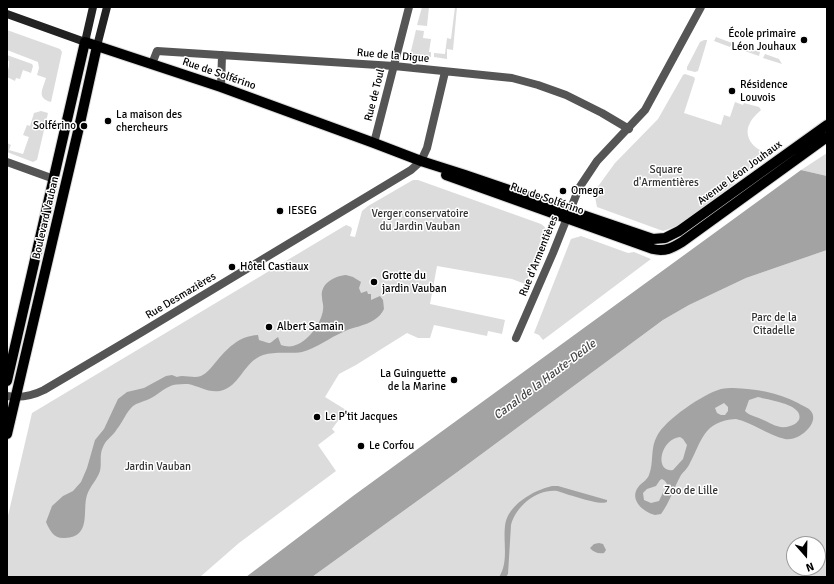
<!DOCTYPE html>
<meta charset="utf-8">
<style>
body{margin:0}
#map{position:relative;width:834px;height:584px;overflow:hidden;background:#fff;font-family:Signika,sans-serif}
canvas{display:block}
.frame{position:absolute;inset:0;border:8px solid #000;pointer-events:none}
.north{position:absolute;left:786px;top:536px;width:40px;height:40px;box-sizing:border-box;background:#fff;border:1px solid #999;border-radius:50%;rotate:160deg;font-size:11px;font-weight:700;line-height:16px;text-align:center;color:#000}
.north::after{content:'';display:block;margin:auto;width:14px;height:18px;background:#000;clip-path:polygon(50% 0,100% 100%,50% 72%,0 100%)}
</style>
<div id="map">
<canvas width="834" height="584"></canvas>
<div class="frame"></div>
<div class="north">N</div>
</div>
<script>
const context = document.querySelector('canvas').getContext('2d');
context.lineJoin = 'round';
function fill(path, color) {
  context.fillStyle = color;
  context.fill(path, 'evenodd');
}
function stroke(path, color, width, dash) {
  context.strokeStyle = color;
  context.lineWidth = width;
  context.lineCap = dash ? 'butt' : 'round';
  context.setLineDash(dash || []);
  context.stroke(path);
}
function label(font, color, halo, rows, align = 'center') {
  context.font = font + ' Signika,sans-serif';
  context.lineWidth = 3;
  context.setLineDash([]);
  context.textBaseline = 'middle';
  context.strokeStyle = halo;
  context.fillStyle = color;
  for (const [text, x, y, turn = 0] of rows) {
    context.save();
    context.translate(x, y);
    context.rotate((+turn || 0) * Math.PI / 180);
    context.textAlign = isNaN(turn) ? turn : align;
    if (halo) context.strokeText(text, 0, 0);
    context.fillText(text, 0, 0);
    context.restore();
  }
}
fill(new Path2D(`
 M422 7H429L427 26 417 25Z
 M455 7H457L453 50 447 49V59L434 57V53L445 54 447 38 451 39Z
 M7 30 60 49 62 52 51 102C36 98 43 89 46 78L37 75 39 68 38 62 7 50Z
 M416 30 424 31 423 38 431 39 429 52H431V57L410 55Z
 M716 37 732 43 730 47 714 41Z
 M704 40H707V41L698 71 695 72 687 70V67L700 42Z
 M737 45 760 52 759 56 736 48Z
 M765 54 779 59 782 64 763 58Z
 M7 55 32 64 33 66 31 73 23 70 20 79 16 78 15 81 7 77C7 71 10 66 9 61L7 60Z
 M685 74 694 77 695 79 684 113 721 125 724 115 730 117 735 102 743 105 744 103 759 107 761 110C757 114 752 118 750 123 744 133 750 145 760 150 765 152 769 152 772 155L750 170 735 173V183L677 226 663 231 597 207 594 192 615 163 658 119 683 75Z
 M41 111 48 113 37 160 33 162 7 152V143L11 145 9 150 23 154 29 137 23 135 27 125 30 126 34 113Z
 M827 153V176L801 170Z
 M413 180H418L541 224C547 228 548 232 546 238L525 284 512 279 437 266 430 304 505 320 502 334 488 331 487 336 434 325 430 338H418L407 333 356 365 339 374 325 397 346 410 332 429 335 432 318 445 336 471 239 543 200 577H7V520L32 413 346 225 351 227 352 229 350 236 355 237 362 211 368 206Z
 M581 236 628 253 634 252 651 259 543 340 539 335 534 333 571 239Z
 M827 250V577H312L456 473 663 320 689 305 746 278ZM794 544H818V568H794Z`), '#dcdcdc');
fill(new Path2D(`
 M801 170 827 176V250L746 278 689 305 663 320 456 473 312 577H246L353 496Z
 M346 275 353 277 361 282 359 288 361 293 367 291 368 294H371V300L380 296 383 300 384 309C382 313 379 317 374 320 365 326 353 327 343 332 329 338 317 348 302 352 290 354 276 351 263 355 243 362 240 387 220 391 208 393 199 386 188 384 184 384 177 384 173 385 163 388 156 397 147 400 142 402 137 403 133 406 126 412 123 422 117 429 113 436 106 439 103 447 99 455 102 463 100 471 97 480 90 486 87 495 82 510 92 537 65 538 54 539 50 531 46 522L52 506 63 496 73 491 81 482 87 468 95 440 104 429 118 399 127 392 144 388 166 376 172 375 177 377C184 374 193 379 201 376 207 373 211 368 215 363 227 349 238 336 258 335L259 340C273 344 267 345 278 337L281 345C284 346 289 347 293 346 308 342 321 324 323 310 324 305 322 302 322 297 320 284 334 276 346 275Z
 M733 388C756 389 777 392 798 403 801 405 806 407 809 409 823 421 799 442 785 439 768 435 753 423 736 419 703 421 702 441 689 465 687 469 683 472 681 475 674 487 670 502 661 514L655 515C643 512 628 499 639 486 643 482 647 480 649 475 654 463 650 448 657 436 665 420 703 394 721 389 725 388 729 388 733 388ZM758 397C769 400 792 403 798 412 800 415 800 419 798 421 796 424 793 425 790 426 779 430 771 423 761 419 755 416 750 416 745 411L749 400ZM724 403 728 407V411L725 415H721L717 413 715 408ZM680 437 683 439 687 445 683 459 673 470C654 473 660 439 680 437ZM662 479 665 481 667 484 659 501 651 503 644 500 643 493 647 489 656 486 660 480Z
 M552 486H558L607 500V502C600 506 567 494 557 491 537 489 516 506 511 525L508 574 506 577H499C509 562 503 543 505 526 507 505 534 490 552 486Z
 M599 543 603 544 606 550 604 553C598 554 593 552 590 548L594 544Z`), '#a3a3a3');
const primary = new Path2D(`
 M446 175 653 249C665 252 672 248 682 242L827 137
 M7 381 85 42 221 87 374 143 421 161 465 175 653 239 665 238 679 231 827 125
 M7 434 80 123 97 46`);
stroke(primary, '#dbdbdb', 12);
stroke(new Path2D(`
 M152 64 157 51 394 66 512 78 538 85 566 95 602 113 629 129
 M221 87 222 55
 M374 143 409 7
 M7 162 54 179
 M516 338 553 253 579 188 597 161 645 110 701 7
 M7 396C20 398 32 396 44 390L142 332 411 170 421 161 427 148 445 72`), '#555', 8);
stroke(new Path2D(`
 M7 14 85 42 93 7
 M97 46 107 7`), '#222', 8);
stroke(primary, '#000', 10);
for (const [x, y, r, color] of [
 [804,40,4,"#000"],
 [732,91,4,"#000"],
 [108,121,4,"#000"],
 [84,126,4,"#000"],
 [563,191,4,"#000"],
 [280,211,4,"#000"],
 [232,267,4,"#000"],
 [374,282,4,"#000"],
 [269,327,4,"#000"],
 [454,380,4,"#000"],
 [317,417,4,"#000"],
 [361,446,4,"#000"]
]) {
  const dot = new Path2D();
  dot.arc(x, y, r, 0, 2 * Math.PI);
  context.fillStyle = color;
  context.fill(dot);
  stroke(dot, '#fff', 1.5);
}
label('11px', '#000', '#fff', [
 ["École primaire",796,34,"right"],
 ["Léon Jouhaux",796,47,"right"],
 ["Résidence",740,85],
 ["Louvois",740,98],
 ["La maison des",116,115],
 ["chercheurs",116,128],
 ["Solférino",76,126,"right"],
 ["Omega",571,191],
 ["IESEG",288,211],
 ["Hôtel Castiaux",240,267],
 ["Grotte du",382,276],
 ["jardin Vauban",382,289],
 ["Albert Samain",277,327],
 ["La Guinguette",446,374,"right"],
 ["de la Marine",446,387,"right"],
 ["Le P'tit Jacques",325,417],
 ["Le Corfou",369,446]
], 'left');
label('11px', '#000', '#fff', [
 ["Rue de la Digue",393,56,5],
 ["Rue de Solférino",219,74,19],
 ["Rue de Toul",375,95,-76],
 ["Avenue Léon Jouhaux",740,173,-36],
 ["Rue de Solférino",547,199,19],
 ["Boulevard Vauban",46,218,-77],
 ["Rue d'Armentières",539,256,-68],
 ["Rue Desmazières",181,296,-31]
]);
label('11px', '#333', '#fff', [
 ["Square",666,170],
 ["d'Armentières",666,183],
 ["Verger conservatoire",420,214],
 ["du Jardin Vauban",420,227],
 ["Parc de la",774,318],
 ["Citadelle",774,331],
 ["Jardin Vauban",158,467],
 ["Zoo de Lille",691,491]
]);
label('italic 12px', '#444', '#fff', [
 ["Canal de la Haute-Deûle",545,380,-37]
]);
</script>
